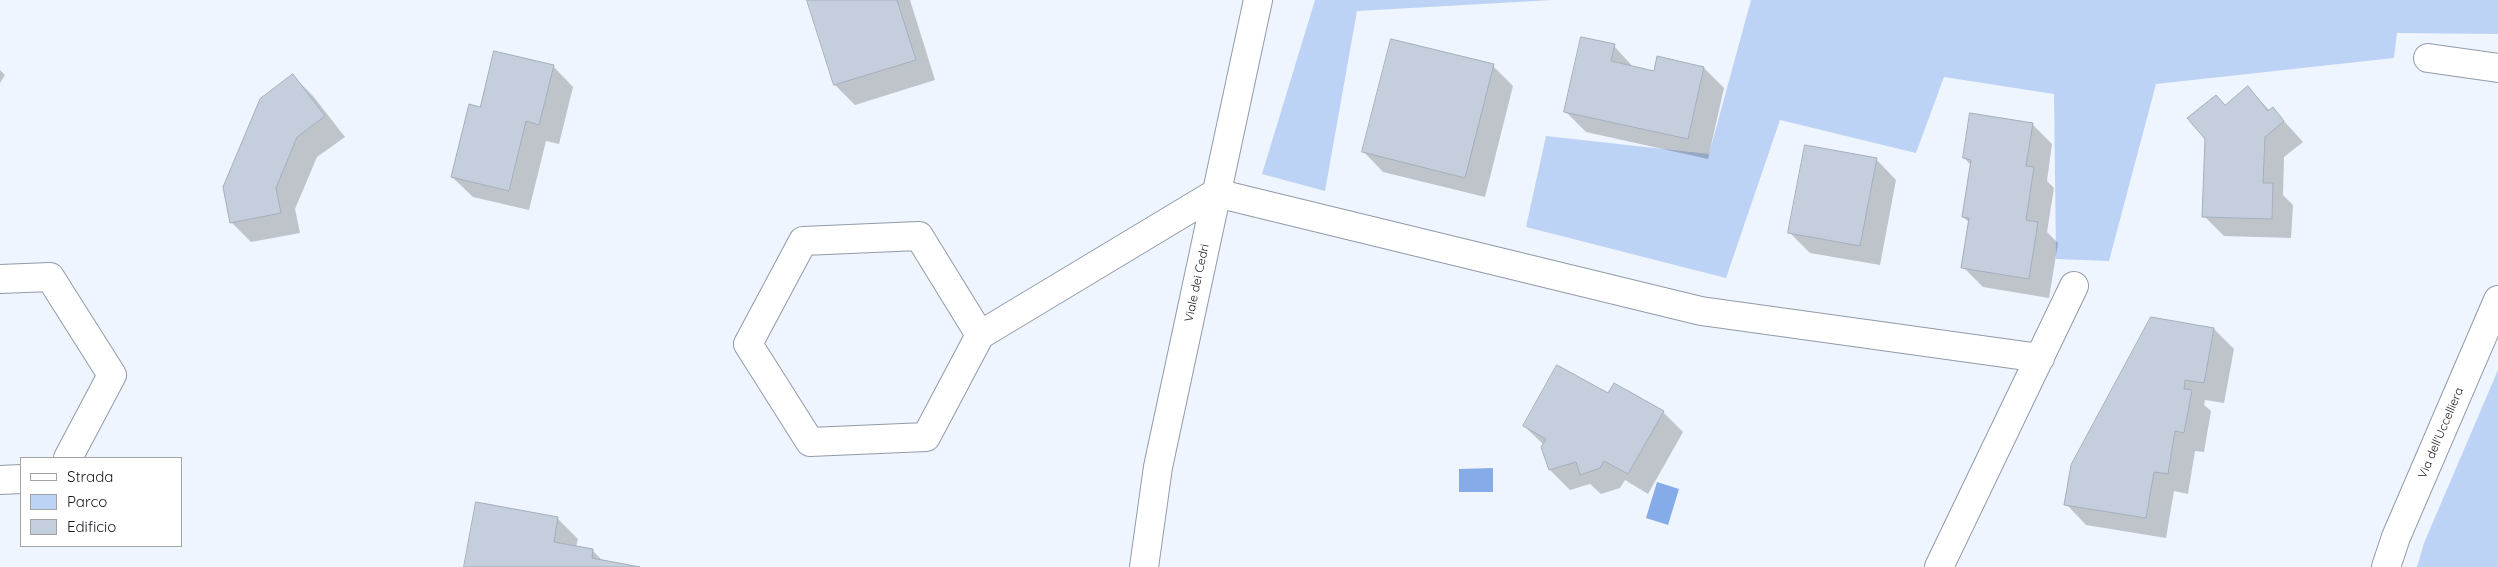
<!DOCTYPE html>
<style>
body{margin:0}
#map{position:relative;width:2498px;height:567px;overflow:hidden;background:#eff5fe;font-family:Quicksand,sans-serif}
canvas{display:block}
.legend{position:absolute;left:20px;top:457px;width:162px;height:90px;box-sizing:border-box;background:#fff;border:1px solid #a1a3a5;margin:0;padding:6px 9px;list-style:none;font-size:15px;color:#15181e}
.legend li{display:flex;align-items:center;gap:10px;height:25px}
.legend b{width:25px;border:1px solid #a1a3a5}
</style>
<div id="map">
<canvas width="2498" height="567"></canvas>
<ul class="legend">
<li><b style="height:6px;background:#fff"></b>Strada</li>
<li><b style="height:14px;background:#bcd3f5"></b>Parco</li>
<li><b style="height:14px;background:#c5cedd"></b>Edificio</li>
</ul>
</div>
<script>
const context = document.querySelector('canvas').getContext('2d');
context.lineJoin = 'round';
function fill(path, color) {
  context.fillStyle = color;
  context.fill(path, 'evenodd');
}
function stroke(path, color, width, dash) {
  context.strokeStyle = color;
  context.lineWidth = width;
  context.lineCap = dash ? 'butt' : 'round';
  context.setLineDash(dash || []);
  context.stroke(path);
}
function label(font, color, halo, rows, align = 'center') {
  context.font = font + ' Quicksand,sans-serif';
  context.lineWidth = 4.5;
  context.setLineDash([]);
  context.textBaseline = 'middle';
  context.strokeStyle = halo;
  context.fillStyle = color;
  for (const [text, x, y, turn = 0] of rows) {
    context.save();
    context.translate(x, y);
    context.rotate((+turn || 0) * Math.PI / 180);
    context.textAlign = isNaN(turn) ? turn : align;
    if (halo) context.strokeText(text, 0, 0);
    context.fillText(text, 0, 0);
    context.restore();
  }
}
fill(new Path2D(`
 M1315 0H1553L1357 11 1325 191 1262 174Z
 M1751 0H2498V34L2397 33 2394 58 2156 84 2109 261 2056 259 2054 94 1944 77 1916 153 1780 120 1726 278 1526 227 1546 136 1709 154Z
 M2498 370V567H2417L2424 543Z`), '#bcd3f5');
fill(new Path2D(`
 M1493 468V492H1459V469Z
 M1657 482 1679 489 1668 525 1646 518Z`), '#85ace8');
fill(new Path2D(`
 M809 0H910L935 80 855 105 835 85Z
 M1614 46 1634 68 1655 72 1704 68 1724 88 1708 159 1586 132 1566 112Z
 M553 66 573 87 559 144 546 141 529 210 473 197 452 177Z
 M1493 66 1513 86 1485 197 1383 172 1363 151Z
 M0 70 5 75 0 83Z
 M293 76 313 96 345 137 317 157 295 209 300 233 251 242 231 222Z
 M2248 88 2270 111 2273 109 2303 142 2284 157 2283 195 2293 205 2291 238 2224 236 2204 216 2226 106Z
 M2032 124 2052 144 2047 181 2054 188 2047 232 2058 243 2049 298 1983 287 1963 267 1970 223 1963 217 1972 166 1964 158Z
 M1876 159 1896 180 1880 265 1810 253 1790 233Z
 M2214 329 2234 349 2224 403 2205 400 2204 405 2211 411 2204 452 2195 451 2188 494 2174 491 2166 538 2086 525 2066 504Z
 M1608 395 1663 412 1683 432 1648 494 1625 480 1620 488 1601 494 1590 484 1570 490 1550 470 1544 445 1524 426Z
 M477 504 558 519 578 539 576 547 592 550 604 562 633 567H465Z`), '#0003');
const building = new Path2D(`
 M807 0H897L916 60 834 85Z
 M1581 37 1615 44 1611 61 1654 71 1657 56 1704 67 1688 139 1564 112Z
 M1391 39 1494 64 1465 178 1362 152Z
 M494 51 554 65 539 125 526 121 509 191 451 177 469 104 480 107Z
 M293 74 325 116 297 137 276 188 281 213 230 223 223 187 260 99Z
 M2248 86 2268 111 2273 107 2284 121 2265 137 2263 183H2273L2272 219 2202 217 2205 139 2187 118 2216 95 2225 105Z
 M1970 113 2033 123 2026 166 2034 167 2026 220 2038 222 2029 279 1961 268 1969 218 1962 217 1971 160 1963 158Z
 M1805 145 1877 158 1860 246 1788 233Z
 M2151 317 2214 328 2204 383 2185 380 2184 389 2192 390 2184 433 2175 431 2168 474 2154 472 2146 518 2064 505 2071 465Z
 M1557 365 1608 393 1614 383 1664 411 1628 474 1604 461 1600 468 1580 475 1576 462 1549 470 1541 447 1546 439 1523 426Z
 M476 502 558 517 554 542 593 549 592 558 640 567H464Z`);
fill(building, '#c5cedd');
stroke(building, '#a4aebc', 1);
const street = new Path2D(`
 M2428 58 2498 68
 M919 236 980 335 926 437 810 442 748 344 803 241Z
 M0 279 50 277 112 375 68 458
 M980 335 1216 193 1701 311 2040 358
 M0 480 21 479
 M1144 567 1158 467 1258 0
 M1939 567 2074 286`);
const secondary = new Path2D(`
 M2386 567 2396 537 2498 300`);
stroke(street, '#919aa8', 30);
stroke(secondary, '#919aa8', 30);
stroke(street, '#fff', 28);
stroke(secondary, '#fff', 28);
label('12px', '#15181e', '#fff', [
 ["Viale dei Cedri",1197,283,-78],
 ["Via dell'Uccelliera",2441,433,-67]
]);
</script>
